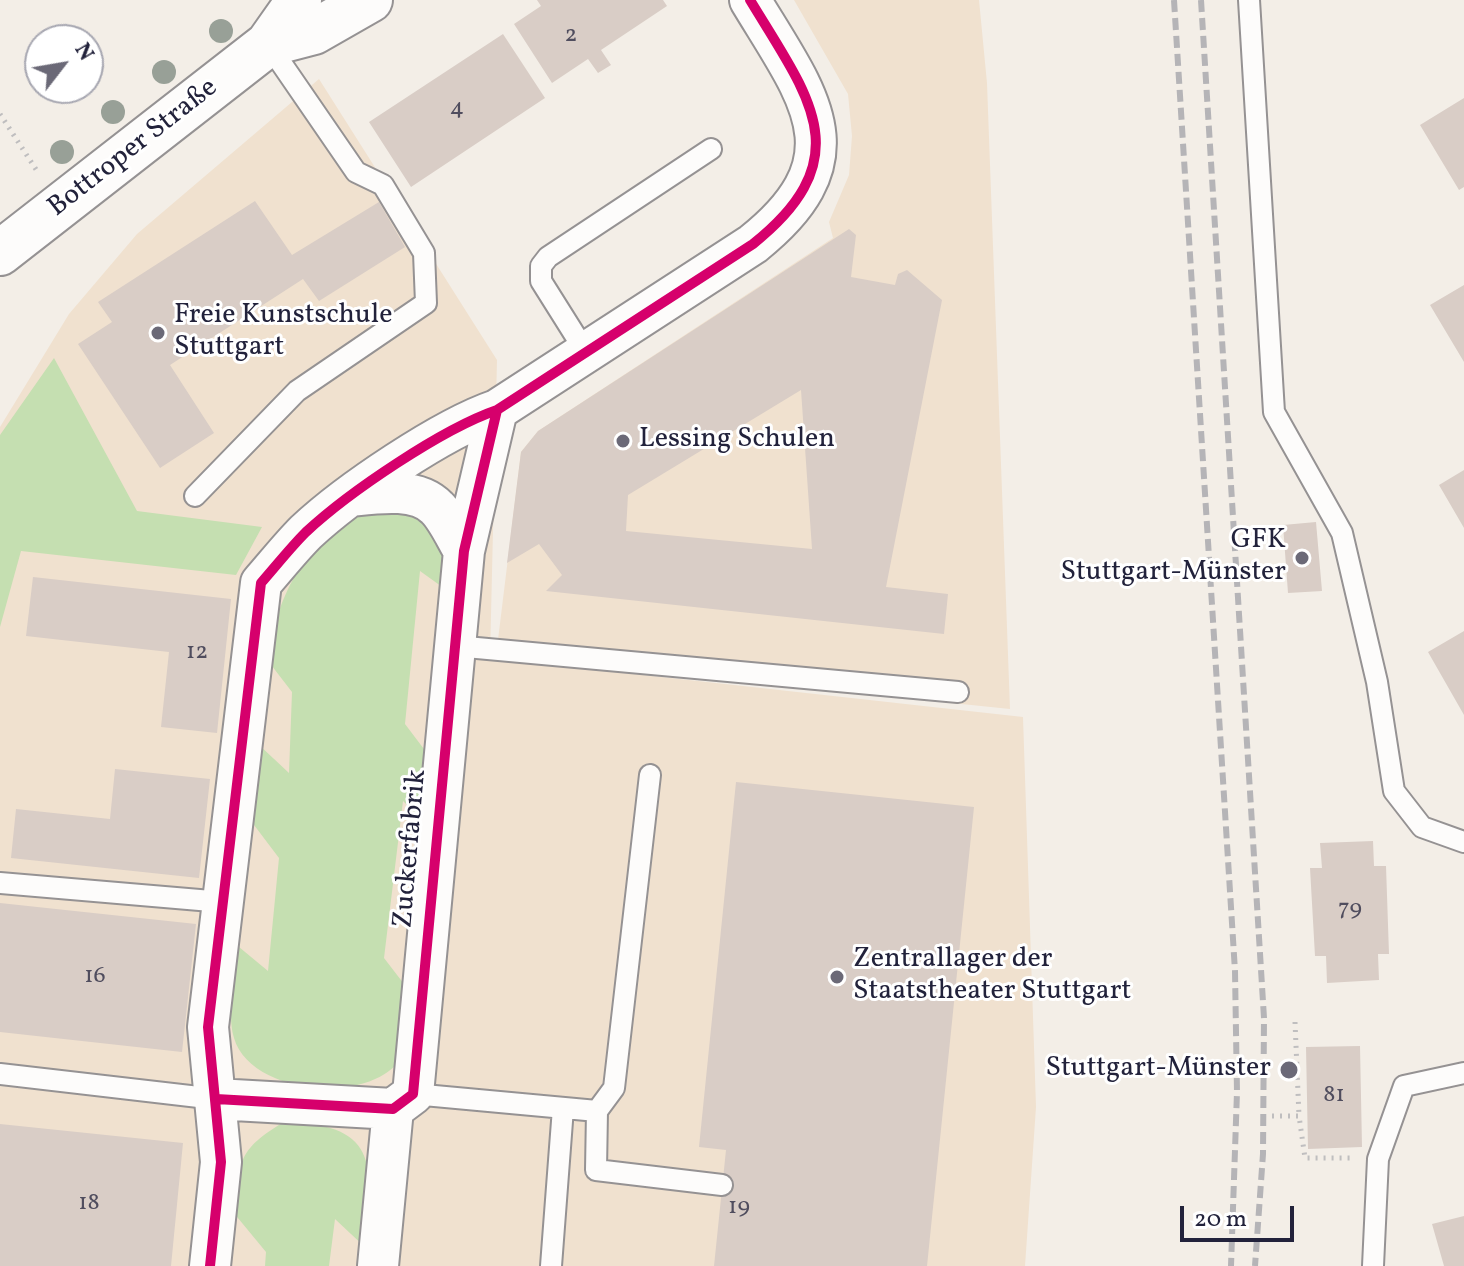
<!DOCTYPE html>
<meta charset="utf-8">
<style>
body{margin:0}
#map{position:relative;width:1464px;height:1266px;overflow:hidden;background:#f3eee7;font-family:Vollkorn,serif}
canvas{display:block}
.north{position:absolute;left:24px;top:24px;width:80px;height:80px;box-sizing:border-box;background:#fff;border:2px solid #a7a7b1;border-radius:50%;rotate:59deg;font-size:22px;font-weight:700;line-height:32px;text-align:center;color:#22223b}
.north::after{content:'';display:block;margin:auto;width:28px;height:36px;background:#6b6977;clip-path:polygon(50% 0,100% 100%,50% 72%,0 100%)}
.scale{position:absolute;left:1180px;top:1206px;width:114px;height:36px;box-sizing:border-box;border:4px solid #22223b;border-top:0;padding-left:10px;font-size:24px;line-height:28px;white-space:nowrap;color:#22223b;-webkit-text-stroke:6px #fff;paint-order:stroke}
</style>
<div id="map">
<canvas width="1464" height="1266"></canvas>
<div class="north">N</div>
<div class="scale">20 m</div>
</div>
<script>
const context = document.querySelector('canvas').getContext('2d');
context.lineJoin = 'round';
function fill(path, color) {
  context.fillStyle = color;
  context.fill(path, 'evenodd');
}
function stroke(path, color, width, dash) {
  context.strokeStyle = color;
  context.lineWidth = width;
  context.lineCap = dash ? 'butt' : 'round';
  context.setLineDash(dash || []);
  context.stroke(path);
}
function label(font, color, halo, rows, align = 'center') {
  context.font = font + ' Vollkorn,serif';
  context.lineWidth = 6;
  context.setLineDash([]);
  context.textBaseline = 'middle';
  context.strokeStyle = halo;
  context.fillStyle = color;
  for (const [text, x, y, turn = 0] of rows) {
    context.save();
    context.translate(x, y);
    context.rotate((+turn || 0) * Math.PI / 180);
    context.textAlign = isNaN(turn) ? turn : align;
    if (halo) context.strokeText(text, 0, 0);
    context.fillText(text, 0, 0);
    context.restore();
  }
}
fill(new Path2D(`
 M794 0H979L987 83 1010 709 496 656 521 452 538 431 833 238 829 222 849 175 852 136 848 94Z
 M319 79 497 360 490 658 1023 717 1036 1107 1025 1266H0V427L69 314 137 234Z`), '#f0e1cf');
fill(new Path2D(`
 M54 358 137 511 262 527 236 575 21 551 0 627V435Z
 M367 511C397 513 438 513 449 549 453 562 451 580 452 594L420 571 405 724 436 765 429 827 403 801 384 958 414 997C412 1013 412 1037 405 1052 379 1107 251 1097 234 1038 226 1010 236 975 239 947L268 971 279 858 251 821 258 744 289 773 292 692 265 657C282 593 302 540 367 511Z
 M284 1122C385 1124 370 1170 367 1249L335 1219 329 1266H265L266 1252 233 1212C240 1161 237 1150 284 1122Z`), '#c5dfb1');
fill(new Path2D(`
 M537 0H663L667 6 601 50 611 65 598 73 588 59 552 83 514 24 541 6Z
 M503 34 545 98 411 187 369 122Z
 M1464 98V187L1459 190 1420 125Z
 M255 201 292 255 379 202 405 247 319 301 303 279 170 365 214 433 160 468 78 344 112 322 98 302Z
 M849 229 856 235 851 277 895 285 898 274 907 270 942 300 886 587 948 594 944 634 546 591 562 575 539 544 507 563 521 452 538 431ZM801 390 812 549 626 531 628 495Z
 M1464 285V362L1430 305Z
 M1464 470V528L1439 485Z
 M1316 522 1322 591 1288 593 1283 525Z
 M33 577 231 599 217 733 161 727 169 652 26 636Z
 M1464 631V715L1428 652Z
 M115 769 210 779 199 878 11 858 16 809 110 819Z
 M736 782 974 807 927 1266H714L726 1150 699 1147Z
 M1373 841 1374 866H1386L1389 954H1378L1379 980 1327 983 1326 956H1315L1310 868H1322L1320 843Z
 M0 903 196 924 182 1052 0 1032Z
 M1360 1046 1362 1147 1308 1149 1306 1047Z
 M0 1124 183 1143 171 1266H0Z
 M1464 1216V1266H1444L1432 1224Z`), '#d9cdc6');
const service = new Path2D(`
 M1249 0 1274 412 1342 533 1377 682 1394 791 1422 827 1464 842
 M585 351 541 281V266L548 257 711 149
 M195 496 297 391 426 303 424 253 383 185 356 172 268 44
 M455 646 958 692
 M0 883 223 902
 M0 1074 216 1099
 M413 1094 597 1111 614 1088 650 775
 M597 1111 596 1170 722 1185
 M551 1266 563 1108
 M1373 1266 1378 1159 1404 1086 1464 1073`);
const minor = new Path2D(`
 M352 496C378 493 417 487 437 508 448 519 456 538 464 551
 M216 1099 393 1109 413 1094 464 551 497 410
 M210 1266 221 1162 208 1027 261 583C276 566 290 548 306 532 349 492 442 429 497 410L753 244C862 157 808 96 750 0
 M378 1266 393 1109`);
const tertiary = new Path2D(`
 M268 44 314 32 370 0
 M0 253 268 44 299 0`);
stroke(service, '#959293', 24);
stroke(minor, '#959293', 44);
stroke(tertiary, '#959293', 48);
stroke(new Path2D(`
 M0 114 39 174
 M1295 1022 1299 1116
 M1272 1116H1299L1305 1158H1351`), '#bfbebf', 5, [2, 6]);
stroke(service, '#fdfcfb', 20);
stroke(minor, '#fdfcfb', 40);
stroke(tertiary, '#fdfcfb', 44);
stroke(new Path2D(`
 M1174 0 1235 971 1237 1092 1231 1266
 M1201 0 1264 1018 1263 1154 1255 1266`), '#b5b4b7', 6, [12, 6]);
stroke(new Path2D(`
 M216 1099 393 1109 413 1094 464 551 497 410
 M210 1266 221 1162 208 1027 261 583C276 566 290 548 306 532 349 492 442 429 497 410L753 244C862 157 808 96 750 0`), '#d6006c', 10);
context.fillStyle = '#98a097';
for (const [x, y] of [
 [221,31],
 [164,72],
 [113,112],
 [62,152]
]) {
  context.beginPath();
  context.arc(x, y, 12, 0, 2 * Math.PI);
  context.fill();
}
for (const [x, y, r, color] of [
 [158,333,8,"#6b6977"],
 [623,441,8,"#6b6977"],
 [1302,558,8,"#6b6977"],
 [837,977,8,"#6b6977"],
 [1289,1070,10,"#6b6977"]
]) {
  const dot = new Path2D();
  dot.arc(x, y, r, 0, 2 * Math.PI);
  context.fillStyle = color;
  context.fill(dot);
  stroke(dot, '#fff', 3);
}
label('24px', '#504d5e', null, [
 ["2",571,37],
 ["4",457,110],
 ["12",197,654],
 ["79",1350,911],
 ["16",95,978],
 ["81",1334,1097],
 ["18",89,1205],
 ["19",739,1209]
]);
label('28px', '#22223b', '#fff', [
 ["Bottroper Straße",134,149,-38],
 ["Zuckerfabrik",412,849,-85]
]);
label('28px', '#22223b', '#fff', [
 ["Freie Kunstschule",174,317],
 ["Stuttgart",174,349],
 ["Lessing Schulen",639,441],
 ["GFK",1286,542,"right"],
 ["Stuttgart-Münster",1286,574,"right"],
 ["Zentrallager der",853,961],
 ["Staatstheater Stuttgart",853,993],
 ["Stuttgart-Münster",1271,1070,"right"]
], 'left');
</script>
